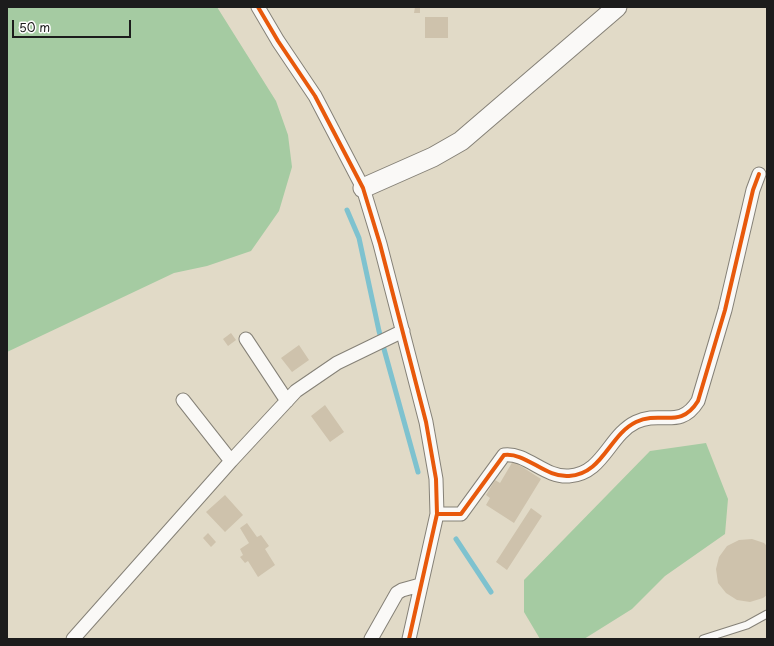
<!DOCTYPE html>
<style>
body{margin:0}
#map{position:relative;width:774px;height:646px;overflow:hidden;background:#e1dac7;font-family:"Playpen Sans",sans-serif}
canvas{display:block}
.frame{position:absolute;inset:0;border:8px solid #1c1c1c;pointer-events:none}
.scale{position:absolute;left:12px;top:20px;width:119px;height:18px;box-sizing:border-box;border:2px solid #1c1c1c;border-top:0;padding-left:5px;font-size:12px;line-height:14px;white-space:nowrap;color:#1c1c1c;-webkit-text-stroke:3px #fff;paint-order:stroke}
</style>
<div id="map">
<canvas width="774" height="646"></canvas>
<div class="frame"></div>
<div class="scale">50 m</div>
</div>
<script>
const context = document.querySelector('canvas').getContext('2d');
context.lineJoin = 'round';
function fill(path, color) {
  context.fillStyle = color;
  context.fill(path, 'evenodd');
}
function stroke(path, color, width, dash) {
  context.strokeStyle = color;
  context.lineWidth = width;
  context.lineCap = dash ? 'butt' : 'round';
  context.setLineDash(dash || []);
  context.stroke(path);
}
fill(new Path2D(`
 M7 7H217L276 101 288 135 292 167 279 211 251 251 207 266 174 273 7 352Z
 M706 443 728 499 725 534 665 576 632 609 584 639H540L524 612V580L650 451Z`), '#a5cba2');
stroke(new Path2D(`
 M347 210 359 238 379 331 418 472
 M456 539 491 592`), '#7ec2cf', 5);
fill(new Path2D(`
 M415 7H420V13H414Z
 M425 17H448V38H425Z
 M231 333 236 340 228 346 223 339Z
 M299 345 309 360 292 372 281 358Z
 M325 405 344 432 330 442 311 416Z
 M513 461 541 479 514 523 486 505 490 498 486 495 495 480 500 483Z
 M225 495 243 515 225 532 206 512Z
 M531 508 542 516 507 570 496 562Z
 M247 523 257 537 261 535 269 546 265 549 275 565 258 577 248 561 245 563 240 557 243 555 240 549 249 543 240 528Z
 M208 533 216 542 211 547 203 538Z
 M752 539 764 543 767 546V595L763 598 750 602 737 600 726 593 718 583 716 569 719 557 727 546 739 540Z`), '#cec2ac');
const lane = new Path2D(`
 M703 639 747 625 767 614`);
const street = new Path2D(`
 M258 7 278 41 315 96 363 188 380 244 426 422 436 479 437 514 409 639
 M246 339 287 401
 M183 400 231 461
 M437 514H461L504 455C526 452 545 478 569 476 603 474 609 435 636 422 661 410 680 430 698 401L725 310 753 190 759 174
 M73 639 231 461 296 391 337 363 403 331
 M371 639 397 593 402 590 420 585`);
const secondary = new Path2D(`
 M363 188 433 157 461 141 617 7`);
stroke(lane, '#858177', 9);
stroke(street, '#858177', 15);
stroke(secondary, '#858177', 21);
stroke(lane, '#faf9f7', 7);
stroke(street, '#faf9f7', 13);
stroke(secondary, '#faf9f7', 19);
stroke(new Path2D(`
 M258 7 278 41 315 96 363 188 380 244 426 422 436 479 437 514 409 639
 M437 514H461L504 455C526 452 545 478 569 476 603 474 609 435 636 422 661 410 680 430 698 401L725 310 753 190 759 174`), '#e8590c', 4);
</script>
